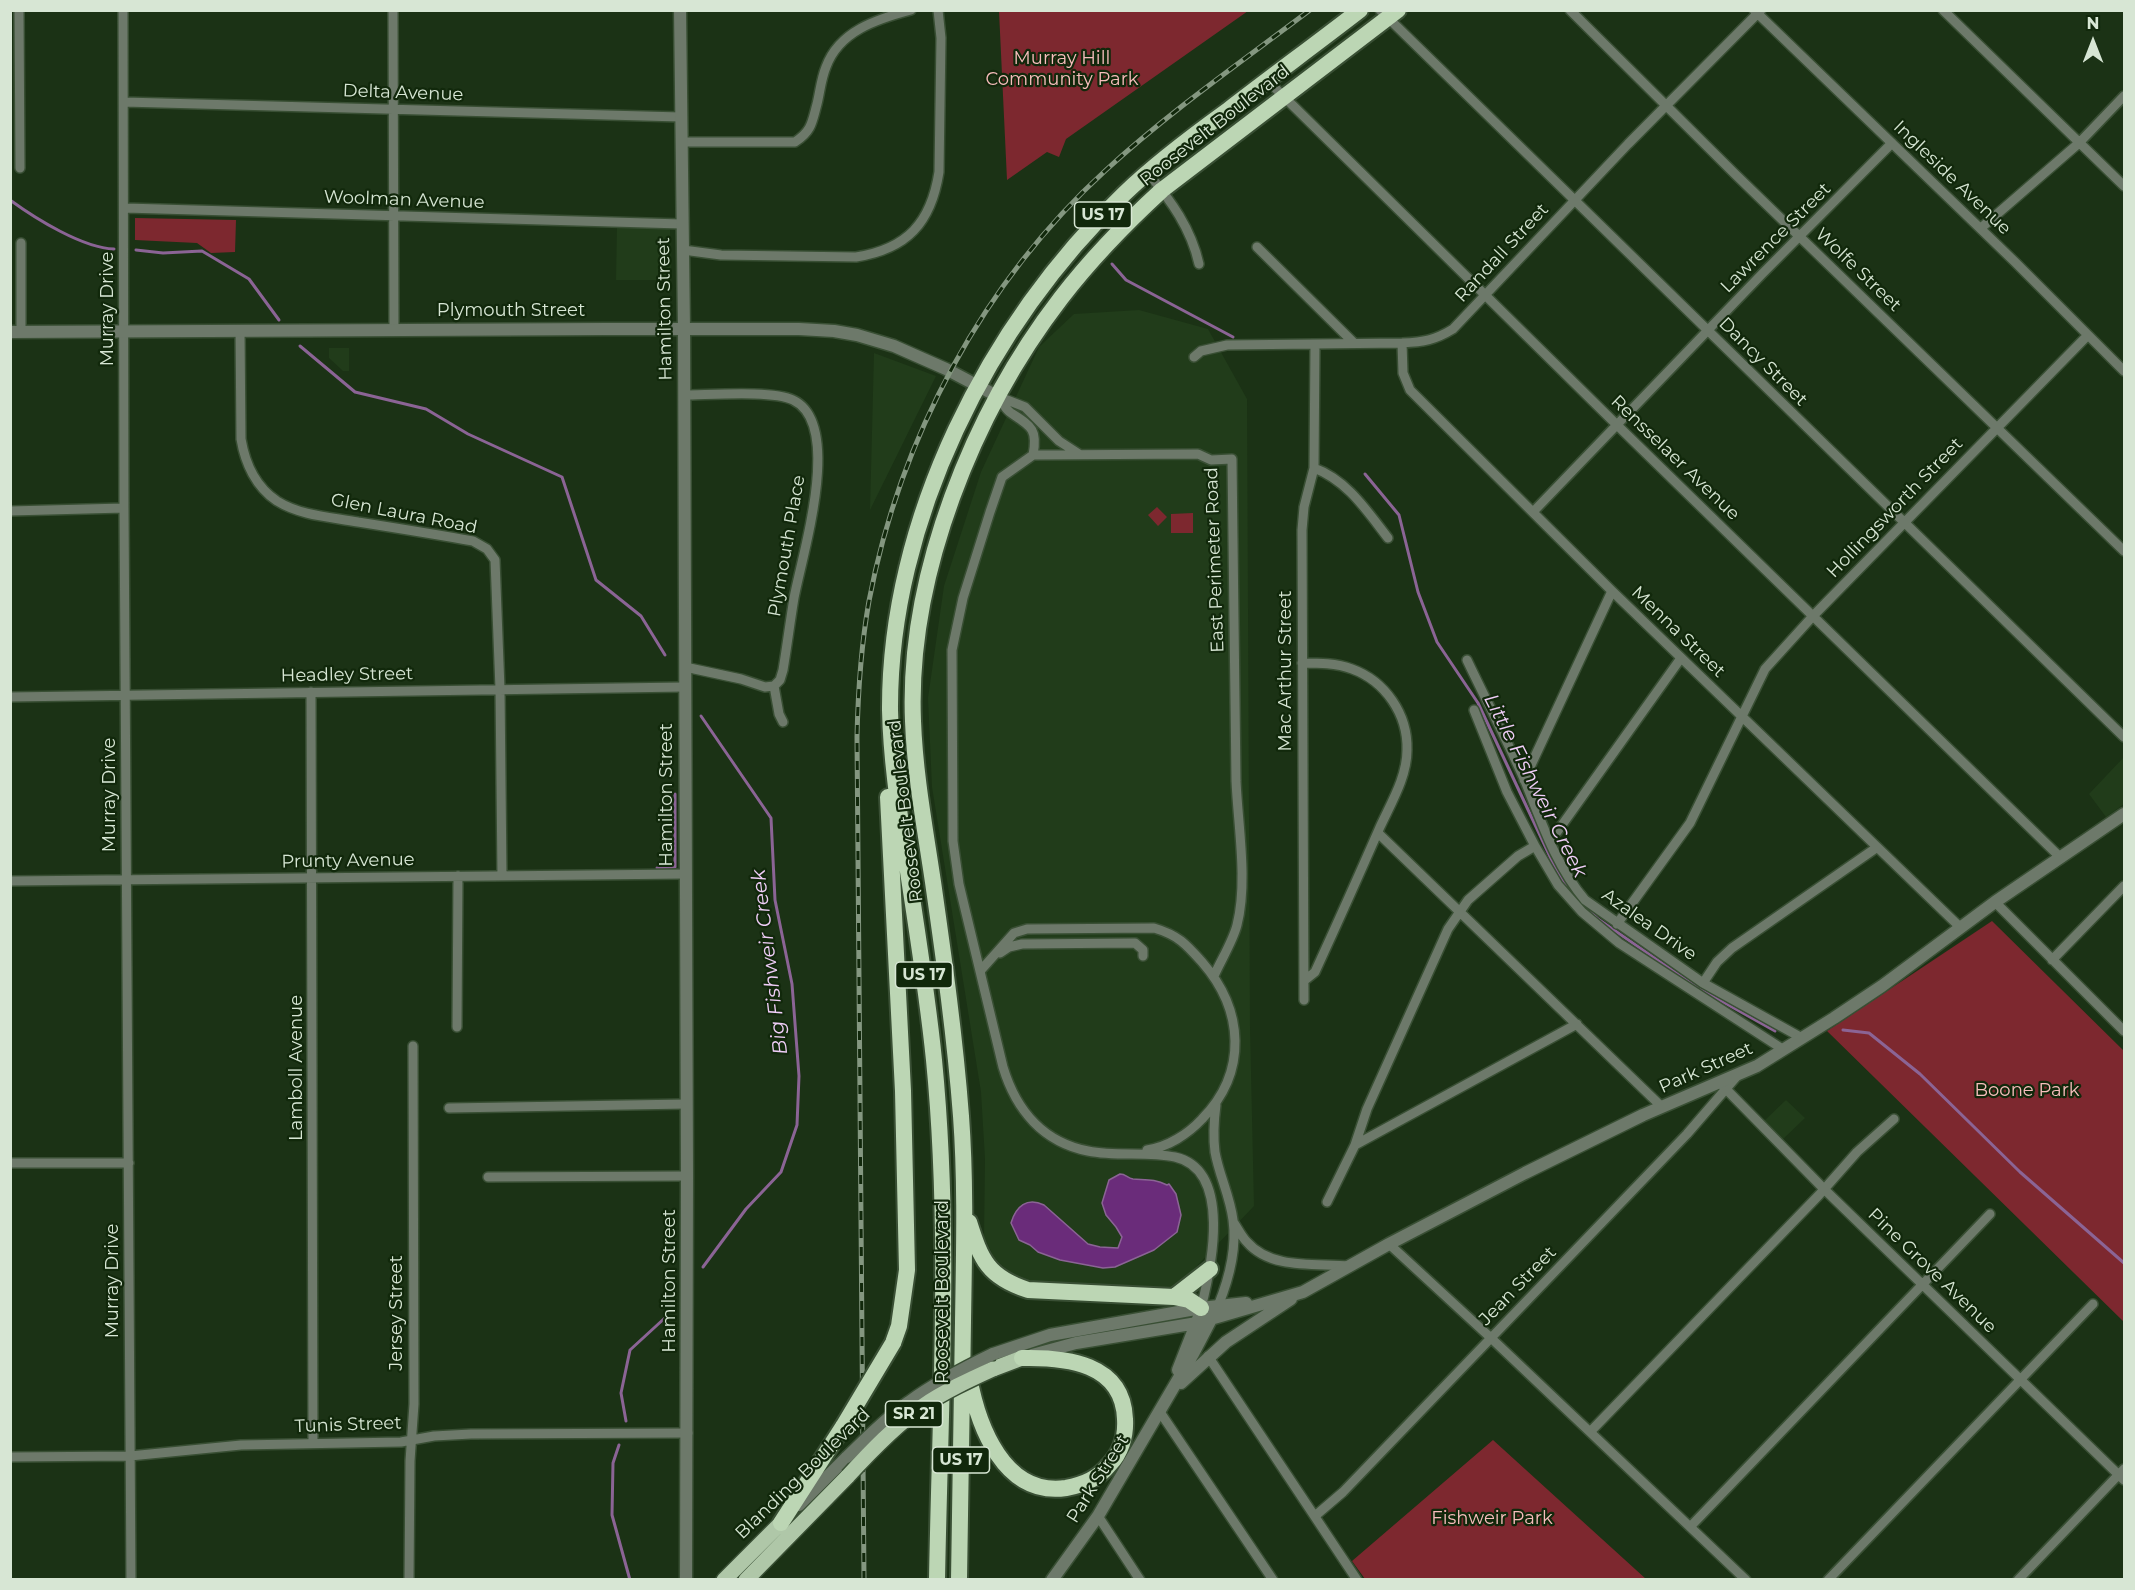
<!DOCTYPE html>
<style>
body{margin:0}
#map{position:relative;width:2135px;height:1590px;overflow:hidden;background:#1b3215;font-family:Montserrat,sans-serif}
canvas{display:block}
.frame{position:absolute;inset:0;border:12px solid #d7e6d4;pointer-events:none}
.north{position:absolute;left:2063px;top:12px;width:60px;height:60px;-webkit-text-stroke:4px #11280b;paint-order:stroke;rotate:0deg;font-size:16px;font-weight:700;line-height:24px;text-align:center;color:#d7e6d4}
.north::after{content:'';display:block;margin:auto;width:21px;height:27px;background:#d7e6d4;clip-path:polygon(50% 0,100% 100%,50% 72%,0 100%)}
</style>
<div id="map">
<canvas width="2135" height="1590"></canvas>
<div class="frame"></div>
<div class="north">N</div>
</div>
<script>
const context = document.querySelector('canvas').getContext('2d');
context.lineJoin = 'round';
function fill(path, color) {
  context.fillStyle = color;
  context.fill(path, 'evenodd');
}
function stroke(path, color, width, dash) {
  context.strokeStyle = color;
  context.lineWidth = width;
  context.lineCap = dash ? 'butt' : 'round';
  context.setLineDash(dash || []);
  context.stroke(path);
}
function label(font, color, halo, rows, align = 'center') {
  context.font = font + ' Montserrat,sans-serif';
  context.lineWidth = 4.5;
  context.setLineDash([]);
  context.textBaseline = 'middle';
  context.strokeStyle = halo;
  context.fillStyle = color;
  for (const [text, x, y, turn = 0] of rows) {
    context.save();
    context.translate(x, y);
    context.rotate((+turn || 0) * Math.PI / 180);
    context.textAlign = isNaN(turn) ? turn : align;
    if (halo) context.strokeText(text, 0, 0);
    context.fillText(text, 0, 0);
    context.restore();
  }
}
fill(new Path2D(`
 M617 226 666 227 670 230 671 280H616Z
 M1139 310 1208 329 1247 399 1250 1027 1254 1206 1173 1291 1036 1284 1016 1278 994 1258 984 1236 985 1159 981 1092 932 787 928 698 944 586 981 472 1039 347 1074 314Z
 M329 348H349V371H343L329 358Z
 M874 353 936 376 870 510Z
 M2124 757V804L2106 817 2089 794Z
 M1786 1100 1805 1118 1781 1141 1763 1122Z`), '#213c1a');
fill(new Path2D(`
 M999 11V10L1248 11 1066 139 1059 157 1047 152 1007 180Z
 M135 218 236 220 235 252 211 253 197 243 135 240Z
 M1157 507 1167 517 1158 526 1148 515Z
 M1193 513V533H1171V514Z
 M1992 921 2124 1051V1322L1827 1031Z
 M1493 1440 1646 1579H1365L1352 1561Z`), '#7d282f');
const water = new Path2D(`
 M1120 1174C1126 1174 1127 1178 1133 1179 1147 1180 1155 1179 1167 1185L1169 1184 1176 1194 1181 1215 1177 1232 1154 1250 1115 1267 1103 1268 1060 1260 1038 1252 1030 1245 1019 1240 1011 1223C1016 1206 1027 1197 1044 1205L1088 1244 1100 1247 1118 1248 1122 1237 1116 1227 1106 1215 1102 1203 1109 1180Z`);
fill(water, '#6a2c7a');
stroke(water, '#8b6495', 1.5);
stroke(new Path2D(`
 M10 200C36 219 83 248 114 249
 M136 250 163 253 202 251 249 279 279 320
 M1112 264 1126 280 1233 337
 M300 346 355 392 426 409 468 434 562 477 596 580 641 616 665 655
 M1365 474 1399 515 1418 592 1437 642 1478 703 1553 863 1568 889 1598 919 1698 988 1775 1031
 M701 716 771 818 775 900 792 984 799 1076 797 1125 781 1172 746 1209 703 1267
 M657 868 675 867V794
 M1843 1030 1869 1033 1920 1074 2020 1172 2124 1263
 M626 1421 621 1393 630 1350 667 1316
 M619 1445 613 1463 612 1515 630 1580`), '#8b6495', 3);
const minor = new Path2D(`
 M19 10 20 168
 M123 10 124 508 131 1580
 M393 10 394 330
 M1380 10 2124 737
 M1570 10 1735 174 2124 551
 M1754 10 2015 262 2124 371
 M1943 10 2124 186
 M1267 80 1617 425 2061 858
 M124 102 681 117
 M682 142H795C812 131 812 122 817 104 820 92 821 79 826 67 839 31 877 19 911 10
 M1148 173C1171 201 1191 228 1199 264
 M125 208 682 224
 M1981 228 2079 143 2124 96
 M21 243V332
 M1257 247 1354 343
 M683 250 721 255 856 257C907 249 931 223 939 172L941 38 938 10
 M240 330 241 439C245 463 256 487 277 501 301 516 331 517 358 522 396 528 434 534 473 541L487 549 495 560 500 689 502 876
 M1402 343 1403 373 1410 390 1612 591 1961 928
 M1194 357 1201 351 1227 345 1402 343C1424 342 1435 340 1453 329L1628 144 1761 10
 M684 395C709 395 773 390 793 400 844 424 802 555 794 598 790 622 787 646 783 670L780 680 774 686 765 687 741 679 685 667
 M997 396 1025 407 1059 441 1079 454
 M999 399C1003 403 1006 410 1011 413 1031 426 1038 429 1033 455
 M1314 468C1347 480 1367 511 1388 538
 M10 511 124 508
 M1533 512 1762 274 1892 143
 M1467 660C1486 700 1507 740 1525 781 1542 823 1556 866 1585 900L1703 983 1802 1038
 M1302 663C1319 663 1336 663 1352 669 1385 681 1408 714 1407 750 1407 777 1391 803 1380 827 1359 875 1337 924 1315 972L1305 980
 M774 686 779 714 783 722
 M311 692 313 1443
 M10 697 684 687
 M1474 710 1507 792 1535 846 1558 885 1582 912 1619 943 1784 1050
 M1524 780 1612 591
 M1378 833 1662 1107
 M1549 839 1557 832 1681 658
 M10 881 685 874
 M1995 902 2124 1031
 M1617 924 1690 823 1765 669 1813 616 2088 335
 M1000 953 1009 947 1022 944 1135 943 1143 950V956
 M2052 960 2124 886
 M981 970 1014 933 1027 929 1154 928C1178 935 1186 944 1202 962 1244 1010 1248 1072 1202 1119 1188 1134 1168 1147 1147 1150
 M1703 983 1717 962 1732 948 1876 848
 M1304 1000 1302 530 1304 507 1314 468 1315 344
 M457 1027 458 876
 M1723 1086 1824 1189 2124 1480
 M1216 1105C1214 1120 1213 1136 1215 1152 1219 1175 1230 1196 1233 1220 1237 1249 1229 1279 1218 1306
 M449 1108 687 1104
 M1355 1145 1577 1024
 M10 1163H129
 M488 1177 687 1176
 M1327 1202 1355 1145 1367 1109 1448 929 1468 900 1518 856 1535 846
 M1234 1223C1238 1229 1242 1237 1247 1242 1271 1270 1316 1263 1349 1266
 M1389 1244 1491 1338 1746 1580
 M1201 1308C1211 1269 1233 1170 1175 1157 1146 1151 1117 1157 1088 1151 1043 1142 1016 1110 1003 1067L959 884 953 841 952 650 963 598 990 512 1002 477 1033 455 1198 454 1211 460 1232 459 1236 781C1238 826 1248 882 1237 925 1233 941 1221 960 1214 976
 M1208 1356 1357 1580
 M1160 1412 1273 1580
 M1590 1432 1819 1195 1857 1152 1894 1119
 M10 1457 130 1456 241 1445 401 1442 434 1436 471 1434 688 1433
 M1098 1516 1140 1580
 M1315 1516 1343 1492 1687 1134 1737 1076
 M1690 1527 1990 1214
 M409 1580 410 1461 414 1404 413 1046
 M1828 1580 2093 1304
 M2018 1580 2124 1469`);
const tertiary = new Path2D(`
 M680 10 684 329 687 1176 686 1580
 M10 332 603 329H799L834 331 857 335 894 346 946 369 997 396
 M993 1354 1050 1335 1201 1308 1246 1303
 M1032 1355 1076 1343 1197 1323 1303 1292 1389 1244 1525 1173 1643 1115 1757 1066 1834 1018 1882 986 1995 902 2124 814
 M1178 1370 1198 1319
 M1181 1383 1226 1342 1291 1299
 M799 1505 847 1457
 M1052 1580 1098 1516 1193 1354 1218 1306`);
const primary = new Path2D(`
 M993 1369 1022 1358
 M724 1580 781 1523
 M746 1580 848 1476`);
const trunk = new Path2D(`
 M888 797 903 1091 907 1270 899 1326 893 1343
 M969 1222C981 1260 988 1277 1028 1290L1174 1297 1189 1300 1201 1308
 M1174 1297 1210 1269
 M969 1377C978 1426 1004 1497 1066 1488 1083 1485 1098 1479 1109 1465 1121 1453 1126 1436 1125 1419 1123 1363 1066 1357 1022 1358
 M781 1523 844 1425
 M937 1580C940 1407 951 1232 934 1060 927 990 915 920 905 851 898 804 891 757 890 710 889 521 989 323 1124 194 1155 164 1191 137 1227 111 1271 77 1316 44 1360 10
 M959 1580C961 1494 962 1408 963 1322 964 1253 966 1184 961 1116 955 1037 944 959 933 882 925 828 915 775 913 721 907 575 974 411 1061 298 1091 259 1126 223 1162 190L1398 10`);
stroke(minor, '#394f34', 12);
stroke(tertiary, '#394f34', 15);
stroke(primary, '#394f34', 18);
stroke(trunk, '#394f34', 20);
stroke(minor, '#6d796a', 9);
stroke(tertiary, '#6d796a', 12);
stroke(primary, '#afc7a8', 15);
stroke(trunk, '#bcd6b4', 16);
const rail = new Path2D(`
 M864 1580 857 737C858 691 861 646 869 601 900 438 983 282 1106 170 1169 112 1241 62 1310 10`);
stroke(rail, '#849780', 5);
stroke(rail, '#11280b', 3, [9]);
const tertiaryBridge = new Path2D(`
 M847 1457C867 1438 886 1418 909 1402 935 1383 964 1368 993 1354`);
const primaryBridge = new Path2D(`
 M848 1476C871 1451 895 1426 923 1406 945 1391 969 1380 993 1369`);
const trunkBridge = new Path2D(`
 M844 1425 893 1343`);
stroke(tertiaryBridge, '#394f34', 15, []);
stroke(primaryBridge, '#394f34', 18, []);
stroke(trunkBridge, '#394f34', 20, []);
stroke(tertiaryBridge, '#6d796a', 12);
stroke(primaryBridge, '#afc7a8', 15);
stroke(trunkBridge, '#bcd6b4', 16);
for (const [x, y, w] of [
 [1103,215,57],
 [924,975,57],
 [914,1414,57],
 [961,1460,57]
]) {
  const box = new Path2D();
  box.roundRect(x - w / 2, y - 13, w, 26, 4.5);
  context.fillStyle = '#11280b';
  context.fill(box);
  stroke(box, '#d7e6d4', 1.5);
}
label('bold 16px', '#d7e6d4', null, [
 ["US 17",1103,215],
 ["US 17",924,975],
 ["SR 21",914,1414],
 ["US 17",961,1460]
]);
label('18px', '#f8bebd', '#11280b', [
 ["Murray Hill",1062,59],
 ["Community Park",1062,80],
 ["Boone Park",2027,1091],
 ["Fishweir Park",1492,1519]
]);
label('18px', '#d7e6d4', '#11280b', [
 ["Delta Avenue",403,93,2],
 ["Roosevelt Boulevard",1215,126,-38],
 ["Ingleside Avenue",1952,178,44],
 ["Woolman Avenue",404,200,2],
 ["Lawrence Street",1776,238,-45],
 ["Randall Street",1502,253,-47],
 ["Wolfe Street",1858,270,44],
 ["Murray Drive",108,309,-90],
 ["Hamilton Street",665,309,-91],
 ["Plymouth Street",511,311],
 ["Dancy Street",1763,362,45],
 ["Rensselaer Avenue",1675,458,44],
 ["Hollingsworth Street",1895,508,-46],
 ["Glen Laura Road",404,514,11],
 ["Plymouth Place",787,546,-80],
 ["East Perimeter Road",1215,560,-92],
 ["Menna Street",1678,632,44],
 ["Mac Arthur Street",1286,671,-90],
 ["Headley Street",347,675,-1],
 ["Murray Drive",110,795,-90],
 ["Hamilton Street",667,795,-90],
 ["Roosevelt Boulevard",906,811,-97],
 ["Prunty Avenue",348,861,-1],
 ["Azalea Drive",1649,925,35],
 ["Lamboll Avenue",297,1068,-90],
 ["Park Street",1706,1068,-24],
 ["Pine Grove Avenue",1932,1271,44],
 ["Murray Drive",113,1281,-90],
 ["Hamilton Street",670,1281,-90],
 ["Jean Street",1518,1286,-46],
 ["Roosevelt Boulevard",943,1292,-90],
 ["Jersey Street",397,1313,-90],
 ["Tunis Street",348,1425,-2],
 ["Blanding Boulevard",803,1474,-44],
 ["Park Street",1098,1479,-58]
]);
label('italic 20px', '#f0cef8', '#11280b', [
 ["Little Fishweir Creek",1535,786,63],
 ["Big Fishweir Creek",770,962,-97]
]);
</script>
